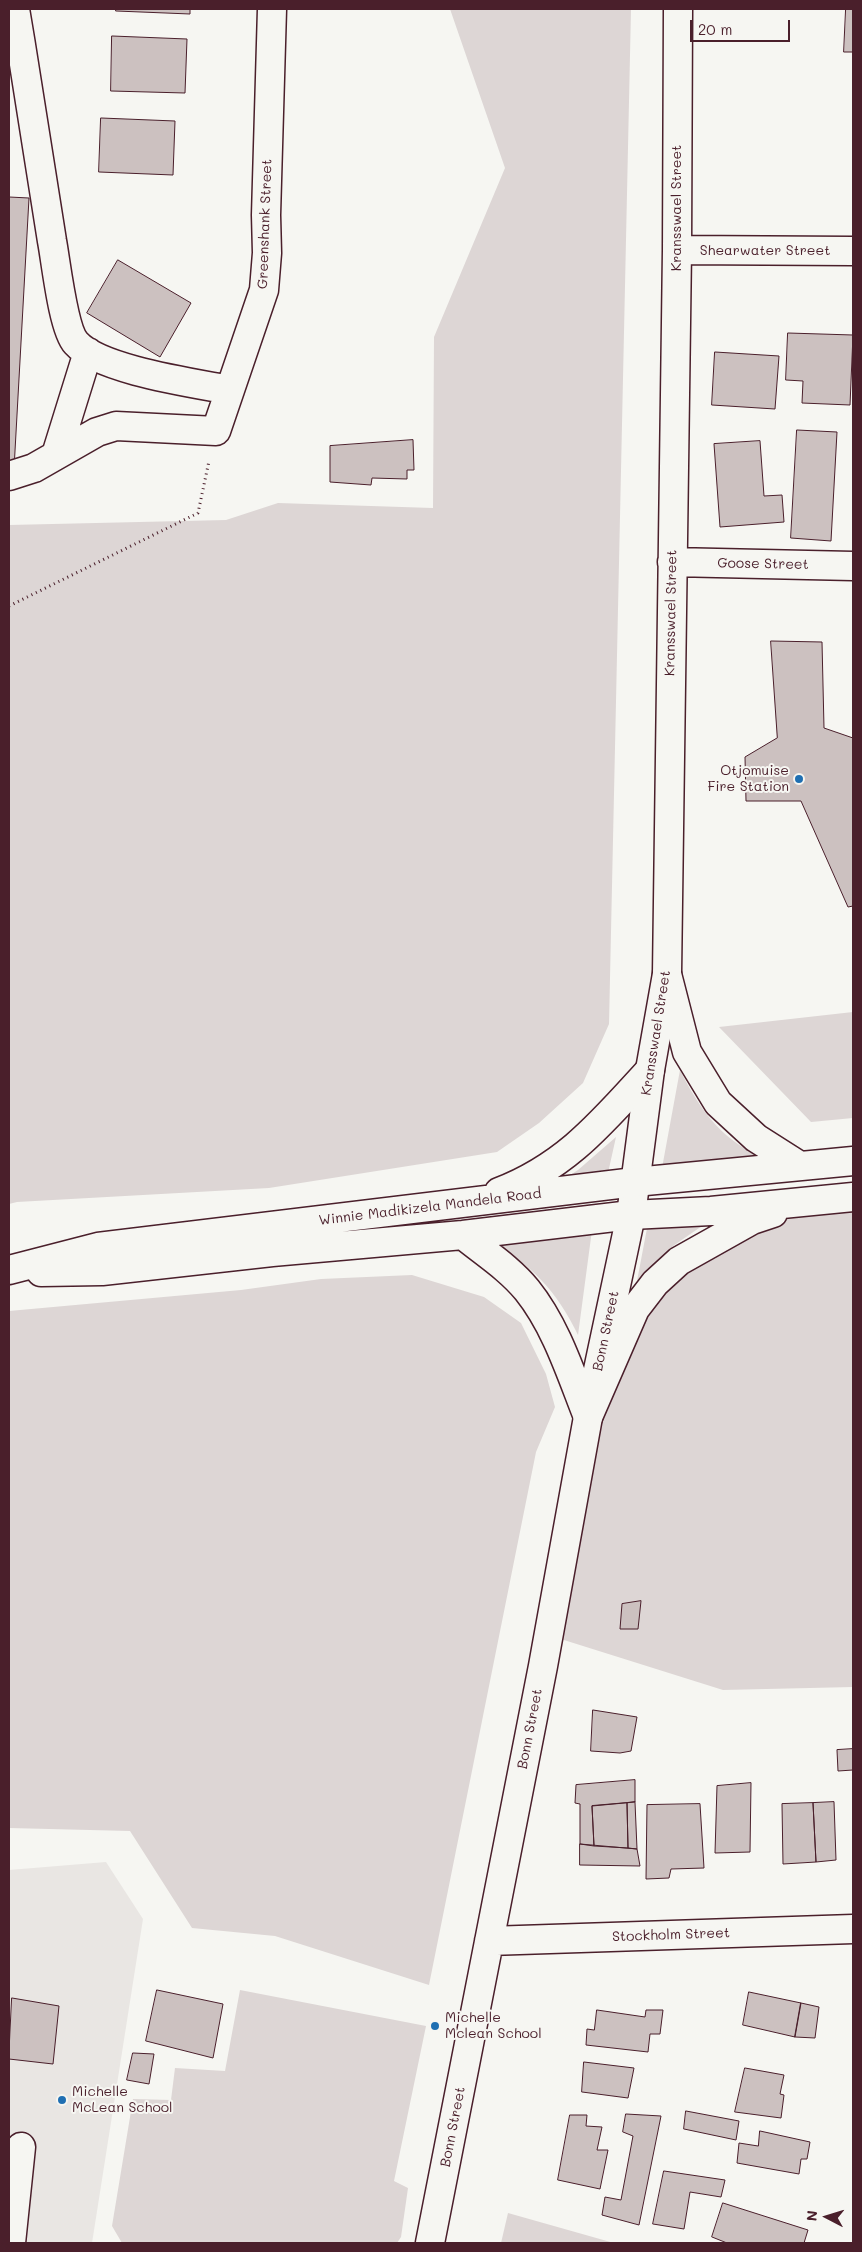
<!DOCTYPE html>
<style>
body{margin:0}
#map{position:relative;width:862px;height:2252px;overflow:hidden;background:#f6f6f2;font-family:Mali,sans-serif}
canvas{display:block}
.frame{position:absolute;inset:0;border:10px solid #4a1f2b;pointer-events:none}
.north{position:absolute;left:802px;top:2192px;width:50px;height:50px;-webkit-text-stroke:4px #f6f6f2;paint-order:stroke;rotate:275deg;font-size:14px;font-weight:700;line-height:20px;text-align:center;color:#4a1f2b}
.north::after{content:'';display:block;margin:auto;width:18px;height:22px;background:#4a1f2b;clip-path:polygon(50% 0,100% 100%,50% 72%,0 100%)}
.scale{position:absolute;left:690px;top:20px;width:100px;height:22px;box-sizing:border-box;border:2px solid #4a1f2b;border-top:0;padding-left:6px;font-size:15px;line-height:18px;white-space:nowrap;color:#4a1f2b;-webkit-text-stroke:4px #f6f6f2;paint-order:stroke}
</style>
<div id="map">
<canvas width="862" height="2252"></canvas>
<div class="frame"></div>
<div class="north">N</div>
<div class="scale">20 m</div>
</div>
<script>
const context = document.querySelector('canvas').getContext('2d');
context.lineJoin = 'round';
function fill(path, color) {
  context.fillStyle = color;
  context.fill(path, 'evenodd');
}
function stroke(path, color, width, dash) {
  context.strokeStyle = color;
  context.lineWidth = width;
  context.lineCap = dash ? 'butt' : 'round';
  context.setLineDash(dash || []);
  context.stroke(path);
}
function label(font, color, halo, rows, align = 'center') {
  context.font = font + ' Mali,sans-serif';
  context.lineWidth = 4;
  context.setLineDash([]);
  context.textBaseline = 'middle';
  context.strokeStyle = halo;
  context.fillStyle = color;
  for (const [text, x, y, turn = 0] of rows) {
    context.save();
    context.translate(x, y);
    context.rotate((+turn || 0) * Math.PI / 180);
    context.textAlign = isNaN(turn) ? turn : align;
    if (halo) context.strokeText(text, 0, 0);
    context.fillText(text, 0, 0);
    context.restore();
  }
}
fill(new Path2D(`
 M106 1862 143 1919 92 2243H9V1870Z`), '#e9e6e3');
fill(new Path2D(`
 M450 9H631L609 1024 583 1083 539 1123 497 1152 269 1188 17 1202 9 1204V525L226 520 278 503 433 508 434 337 505 168Z
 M853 1012V1118L811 1122 719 1027Z
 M680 1070C701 1112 723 1142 768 1160L662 1168Z
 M616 1137 608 1173 558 1183 578 1170Z
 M853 1197V1687L723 1690 548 1635 588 1417 635 1309 752 1220Z
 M715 1217 673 1246 637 1281 648 1223Z
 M592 1230 578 1335C558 1293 530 1262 489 1241Z
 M412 1275 484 1297 521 1323 546 1374 555 1407 536 1452 429 1985 275 1936 192 1928 130 1831 9 1828V1311L241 1290 321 1279Z
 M240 1990 426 2026 394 2181 408 2188 401 2237 397 2243H122L112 2226 133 2099 171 2100 175 2068 225 2071Z
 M508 2213 614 2243H501Z`), '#ddd6d5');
const building = new Path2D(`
 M116 9H190V14L116 11Z
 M846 9H853V52H844Z
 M112 36 187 39 185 93 111 91Z
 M101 118 175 121 173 175 99 172Z
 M9 197 29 198 14 469 9 468Z
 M118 260 191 303 160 357 87 313Z
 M788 333 853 335 850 405 802 403 803 381 786 380Z
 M715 352 779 356 775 409 712 405Z
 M797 430 837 432 831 541 791 538Z
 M413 440 414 470H407V479L372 478 371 485 330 482V446Z
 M760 441 764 496 782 495 784 522 720 527 714 444Z
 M771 641 822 642 824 728 853 738V906L848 907 801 801H746L745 757 777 738Z
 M641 1601 638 1629H620L622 1604Z
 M593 1710 637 1717 631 1751 620 1753 591 1751Z
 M853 1749V1770L838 1771 837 1750Z
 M635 1780V1802L592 1806 594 1846 580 1844V1804L575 1803 576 1785Z
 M751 1783 750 1852 715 1853 717 1786Z
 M635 1802 637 1849 628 1848 627 1803Z
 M834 1802 836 1860 816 1862 813 1803Z
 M627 1803 628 1848 594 1846 592 1806Z
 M813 1803 816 1862 783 1864 782 1804Z
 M700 1804 704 1868 671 1869 669 1878 646 1879 647 1805Z
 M580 1844 637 1849 640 1866 580 1865Z
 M157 1990 223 2004 213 2058 146 2041Z
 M749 1992 801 2003 795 2037 743 2025Z
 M12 1998 59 2006 53 2064 9 2059Z
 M801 2003 819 2007 815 2038 795 2037Z
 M597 2010 645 2017 646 2010H663L660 2034H650L648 2052 586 2045 587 2029 594 2030Z
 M133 2053 154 2054 149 2084 127 2080Z
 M584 2062 634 2068 628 2098 582 2092Z
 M745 2068 784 2075 780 2094 784 2095 781 2118 735 2112Z
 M686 2111 739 2121 736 2140 684 2129Z
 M626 2114 661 2116 639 2225 602 2215 605 2197 621 2200 633 2136 623 2132Z
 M570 2115H587L586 2126 602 2127 597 2150H608L600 2189 558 2180Z
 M760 2131 810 2142 807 2159H801L799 2174 737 2163 739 2143 758 2146Z
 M664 2171 725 2180 721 2197 690 2192 684 2229 653 2224Z
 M723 2203 808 2230 804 2243H727L712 2237Z`);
fill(building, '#ccc1c0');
stroke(building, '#4a1f2b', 1);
const minor = new Path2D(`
 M15 9C28 86 40 163 52 241 56 262 63 329 76 343 100 370 194 383 230 390
 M677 250 853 251
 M56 455 88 352
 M9 476 34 468 97 432 116 426 216 431 264 290 267 253 266 215 272 9
 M672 562 853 566
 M489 1941 853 1929
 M11 2243 21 2147
 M430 2243 543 1666 588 1417 631 1215 650 1070 667 974 677 250 678 9`);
const major = new Path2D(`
 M667 974 687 1052 718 1103 756 1138 800 1166
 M499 1192C567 1166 603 1121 650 1070
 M463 1235C485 1253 509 1268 527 1290 556 1326 571 1374 588 1417
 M9 1270 98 1247 635 1182 853 1161
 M41 1272 102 1271 272 1252 463 1235 631 1215 711 1211 853 1197
 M588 1417 635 1309 655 1283 679 1261 752 1220 773 1213`);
stroke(minor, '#4a1f2b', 31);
stroke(major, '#4a1f2b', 31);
stroke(new Path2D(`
 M9 606 198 513 209 461`), '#4a1f2b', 3, [1, 4]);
stroke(minor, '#f6f6f2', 28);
stroke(major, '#f6f6f2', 28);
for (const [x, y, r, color] of [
 [799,779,5,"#1f6fb2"],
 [435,2026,5,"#1f6fb2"],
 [62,2100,5,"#1f6fb2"]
]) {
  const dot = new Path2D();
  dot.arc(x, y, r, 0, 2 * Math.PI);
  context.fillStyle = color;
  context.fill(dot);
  stroke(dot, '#f6f6f2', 2);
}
label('14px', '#4a1f2b', '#f6f6f2', [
 ["Kransswael Street",677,208,-90],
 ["Greenshank Street",265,224,-88],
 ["Shearwater Street",765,251],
 ["Goose Street",763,564,1],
 ["Kransswael Street",671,613,-89],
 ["Kransswael Street",656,1033,-81],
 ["Winnie Madikizela Mandela Road",430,1207,-7],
 ["Bonn Street",606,1331,-78],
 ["Bonn Street",530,1729,-79],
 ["Stockholm Street",671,1935,-2],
 ["Bonn Street",453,2127,-79]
]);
label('14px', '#4a1f2b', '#f6f6f2', [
 ["Otjomuise",789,771,"right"],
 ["Fire Station",789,787,"right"],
 ["Michelle",445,2018],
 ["Mclean School",445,2034],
 ["Michelle",72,2092],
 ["McLean School",72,2108]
], 'left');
</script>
